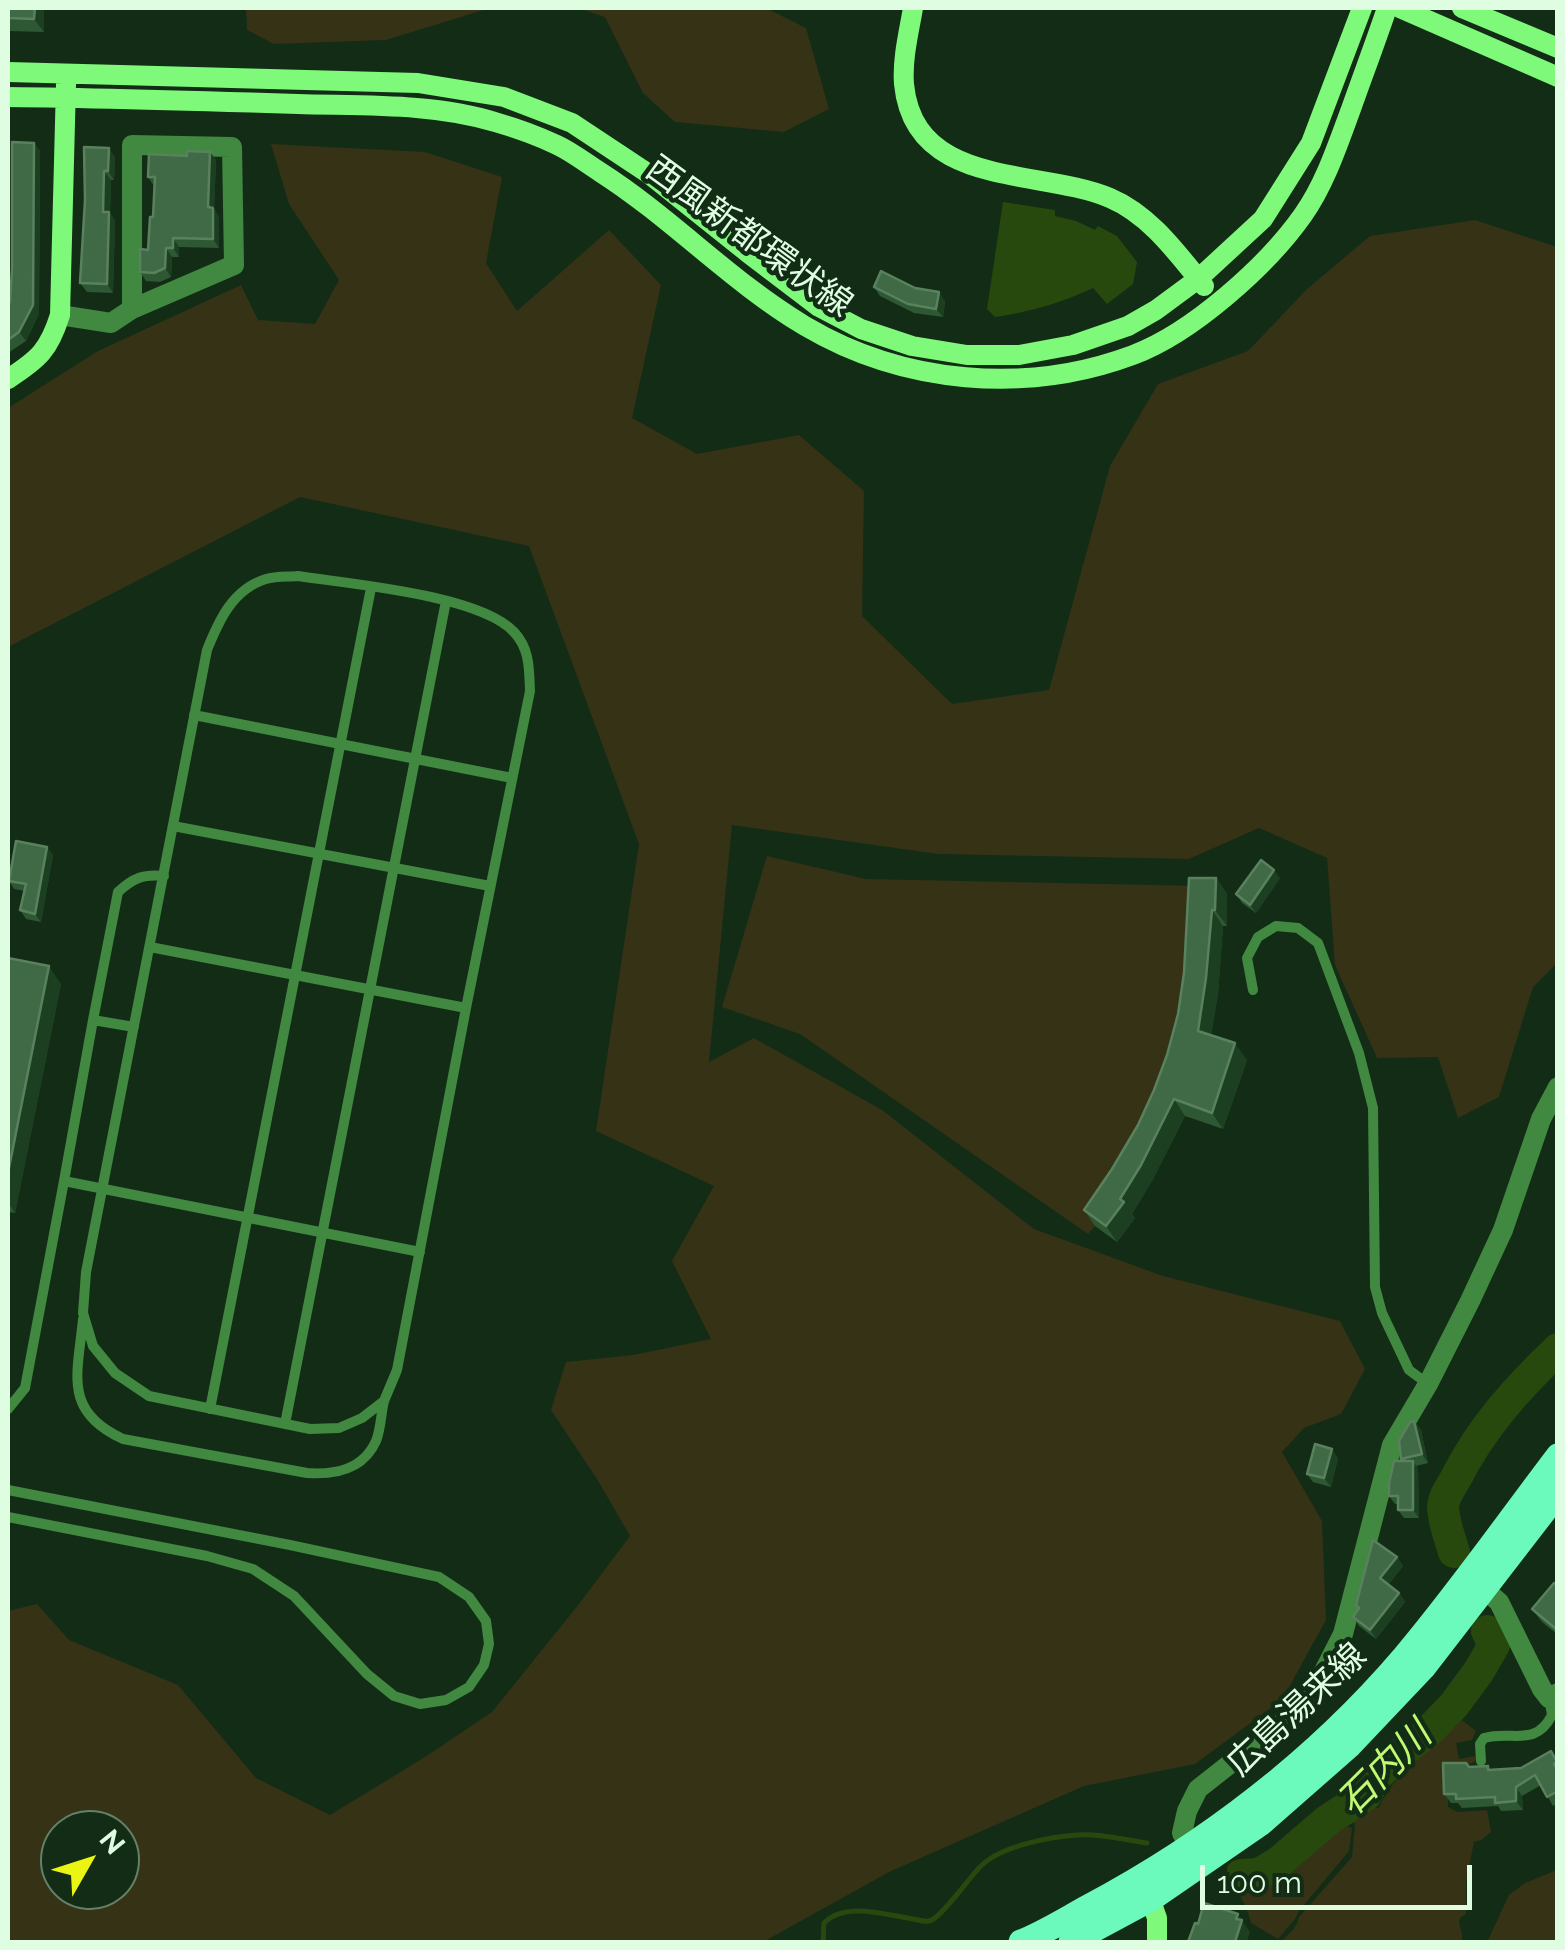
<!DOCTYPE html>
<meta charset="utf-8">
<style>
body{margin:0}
#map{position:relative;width:1565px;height:1950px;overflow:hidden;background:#132c16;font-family:Raleway,sans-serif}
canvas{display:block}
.frame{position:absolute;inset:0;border:10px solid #dffee1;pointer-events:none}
.north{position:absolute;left:40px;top:1810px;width:100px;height:100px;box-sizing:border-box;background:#132c16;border:2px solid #658067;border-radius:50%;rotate:51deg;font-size:28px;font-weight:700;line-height:40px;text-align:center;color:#dffee1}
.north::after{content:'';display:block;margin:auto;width:35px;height:45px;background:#ebf514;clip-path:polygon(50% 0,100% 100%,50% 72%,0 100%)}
.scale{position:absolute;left:1200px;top:1865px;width:272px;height:45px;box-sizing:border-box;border:5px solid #dffee1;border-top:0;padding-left:12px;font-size:30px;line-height:35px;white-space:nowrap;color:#dffee1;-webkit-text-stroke:8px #132c16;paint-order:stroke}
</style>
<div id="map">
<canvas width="1565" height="1950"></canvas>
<div class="frame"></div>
<div class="north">N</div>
<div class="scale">100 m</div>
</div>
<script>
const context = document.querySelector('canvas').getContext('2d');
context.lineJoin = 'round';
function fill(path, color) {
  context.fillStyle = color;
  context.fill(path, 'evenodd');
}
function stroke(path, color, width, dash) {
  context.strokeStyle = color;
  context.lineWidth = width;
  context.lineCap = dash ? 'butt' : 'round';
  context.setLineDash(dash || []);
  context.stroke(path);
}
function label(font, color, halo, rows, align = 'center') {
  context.font = font + ' Raleway,"Noto Sans JP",sans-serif';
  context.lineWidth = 9;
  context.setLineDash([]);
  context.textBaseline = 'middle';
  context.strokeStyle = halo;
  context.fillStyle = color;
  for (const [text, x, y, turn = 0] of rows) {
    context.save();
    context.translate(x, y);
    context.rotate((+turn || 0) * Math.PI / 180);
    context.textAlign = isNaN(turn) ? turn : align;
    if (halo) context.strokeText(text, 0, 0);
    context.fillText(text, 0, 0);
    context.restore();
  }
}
fill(new Path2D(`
 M246 8H490L386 40 274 44 247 30Z
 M578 8H766L806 28 829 109 784 132 675 122 643 93 605 17Z
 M271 144 425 152 502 177 486 263 517 311 609 230 661 285 632 418 697 454 799 435 864 491 862 616 952 704 1049 690 1110 466 1158 384 1248 351 1307 289 1370 236 1475 220 1557 247V963L1533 987 1499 1097 1458 1118 1438 1057 1377 1058 1335 965 1327 858 1259 828 1189 859 938 854 732 825 709 1062 754 1038 882 1110 1034 1229 1163 1276 1340 1321 1365 1369 1341 1414 1304 1428 1282 1452 1322 1521 1326 1620 1282 1700 1195 1764 1084 1786 889 1872 763 1942H8V1611L37 1604 69 1640 178 1685 256 1778 330 1815 425 1757 492 1712 579 1604 630 1536 597 1479 551 1410 566 1362 633 1355 711 1339 672 1261 714 1186 596 1131 639 844 529 546 300 497 8 647V408L98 351 241 285 258 320 315 324 339 280 289 204ZM120 1830V1890H60V1830Z
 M767 856 866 879 1200 886 1189 1030 1095 1226 1088 1234 800 1034 722 1007Z
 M1462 1720 1476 1731 1472 1740 1456 1743 1459 1759 1475 1756 1476 1759 1475 1762 1448 1772V1807L1458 1812 1487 1810 1491 1832 1481 1840 1474 1842 1466 1882V1914L1460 1918C1457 1927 1465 1931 1461 1942H1280C1288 1936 1298 1926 1299 1917L1352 1857 1355 1824 1350 1820 1373 1805 1378 1809C1399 1767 1426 1749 1462 1720Z
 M1346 1826 1352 1828 1349 1851 1299 1911 1295 1919 1278 1939 1251 1923C1246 1904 1241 1890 1220 1885L1224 1882C1272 1915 1304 1840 1346 1826Z
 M1557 1870V1942H1487L1509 1895 1525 1883Z`), '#353216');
fill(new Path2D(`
 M1003 202 1055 210V216L1076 221 1095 230 1098 226 1117 236 1137 262 1133 284 1107 304 1093 288C1061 303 1030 312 995 317L987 309Z`), '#27490e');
stroke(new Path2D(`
 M823 1942 824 1923C845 1901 886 1915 913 1919 919 1920 924 1922 929 1921 940 1920 970 1876 982 1865 1002 1846 1049 1837 1077 1835 1099 1833 1125 1840 1147 1843`), '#27490e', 5);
stroke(new Path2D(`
 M1454 1552C1450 1538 1443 1521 1443 1506 1444 1496 1451 1487 1456 1478 1481 1428 1518 1387 1558 1349
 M1241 1875 1259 1874 1279 1862 1328 1820 1366 1795 1376 1777 1398 1755 1431 1729 1454 1705 1479 1671 1494 1645 1487 1631`), '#27490e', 32);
stroke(new Path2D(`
 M298 576C350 584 480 595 514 632 530 649 529 669 530 691L466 1008 397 1370 384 1401 362 1418 339 1428 310 1429 149 1396 115 1373 93 1346 83 1313 86 1272 207 650C219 620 233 589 266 579 276 576 288 577 298 576Z
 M194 715 512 778
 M173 826 490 886
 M150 947 466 1008
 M1253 990 1247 958 1258 937 1276 926 1298 928 1318 943 1359 1053 1373 1108 1375 1287 1382 1313 1409 1370 1428 1384
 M93 1020 118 892C133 878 143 874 164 876
 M64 1181 93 1020 134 1027
 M83 1319C78 1373 62 1411 123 1439L307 1473C335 1475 363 1470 376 1441 381 1429 381 1413 384 1401
 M8 1409 25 1388 64 1181 420 1252
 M210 1409 371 588
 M285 1424 446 601
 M8 1490 290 1545 439 1577 469 1597 486 1621 489 1644 484 1665 469 1687 446 1700 420 1704 394 1696 367 1674 294 1596 253 1569 207 1556 8 1517
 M1481 1761 1480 1744 1484 1738C1512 1730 1535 1748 1552 1715L1549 1698`), '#418840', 10);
stroke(new Path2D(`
 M60 315 111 323 132 309 234 265 232 147 132 145V309
 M1485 1590 1499 1602 1542 1689 1549 1698 1558 1693
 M1195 1856 1182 1833 1187 1811 1198 1789 1287 1719 1318 1683 1343 1634 1392 1445 1428 1384 1470 1301 1503 1230 1541 1119 1558 1087`), '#418840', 20);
stroke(new Path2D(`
 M913 8C909 32 902 59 904 84 914 189 1039 168 1110 198 1150 215 1177 253 1204 286
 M1400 8 1558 77
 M1462 8 1558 48
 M8 72 418 83 504 97 572 123 649 174 748 253 819 307 861 329 912 346 967 355H1019L1073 345 1128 326 1156 310 1198 279 1263 219 1311 143 1362 8
 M8 97C104 98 201 101 298 104 362 106 434 103 495 122 516 128 538 136 557 145 572 152 586 163 600 172 672 218 731 282 805 326 903 384 1026 395 1133 355 1192 333 1267 266 1303 215 1325 184 1338 144 1351 109 1363 75 1376 41 1387 8
 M8 379C39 359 49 350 60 315L66 84
 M1147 1890 1157 1918V1942`), '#7ef97a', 20);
stroke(new Path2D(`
 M1021 1942C1044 1933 1066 1919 1088 1907 1207 1844 1317 1759 1404 1657 1458 1593 1507 1523 1558 1456
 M1071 1942 1151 1899 1260 1824 1350 1745 1423 1668 1558 1493`), '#6bf9bc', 25);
fill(new Path2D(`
 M8 8H44V32L8 31Z
 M34 143 40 151 39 314 26 341 8 353V306L10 301Z
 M210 152 216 160 214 209 219 217V248L179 247V257H172L171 277 160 282 146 281 140 272 148 250 153 217 154 186 148 177 187 156Z
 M115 157 114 180H111L110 213 115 221 113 293 87 292 80 283 85 200Z
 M874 287 915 288 945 301 943 317 914 313 880 296Z
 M47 847 53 855 41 922 26 919 20 910 25 891 14 889 9 881Z
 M1216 878 1227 894V926H1223L1218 994 1211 1035 1247 1060 1223 1129 1185 1116 1152 1181 1132 1214 1135 1218 1117 1242 1095 1226 1084 1210 1112 1169 1138 1125 1154 1090 1167 1055Z
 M1280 878 1256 913 1242 903 1236 894Z
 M8 958 61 984 15 1213 8 1212Z
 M1414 1421 1421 1430 1428 1463 1416 1466 1418 1469 1419 1518H1404L1398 1510V1504H1395L1389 1496 1403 1461 1401 1459Z
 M1338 1458 1331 1487 1313 1482 1307 1474Z
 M1397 1557 1403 1566 1388 1585 1399 1593 1405 1602 1376 1639 1359 1626 1353 1617 1358 1609 1356 1605Z
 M1558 1586V1635L1542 1622 1532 1609Z
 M1558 1761V1803L1553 1806 1541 1785 1522 1796 1523 1810 1501 1811 1498 1806 1462 1808 1458 1803H1451L1444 1794 1469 1767 1488 1766 1490 1769 1521 1768Z`), '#2d5833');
fill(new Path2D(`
 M35 8H44V32L34 19Z
 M34 143 40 151 39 314 26 341 19 332Z
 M109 148 115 157 114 180 108 171Z
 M210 152 216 160 214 209 219 217V248L213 239 208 207Z
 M104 171 111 180 110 213 115 221 113 293 107 284 103 212Z
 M173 238 179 247V257L173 248Z
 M166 248 172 257 171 277 165 268Z
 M939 292 945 301 943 317 936 309Z
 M47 847 53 855 41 922 35 914Z
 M1274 870 1280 878 1256 913 1250 905Z
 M1216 878 1227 894V926L1215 910Z
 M1212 910 1223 926 1218 994 1209 1047 1198 1031Z
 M49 966 61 984 15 1213 8 1202V1173Z
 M1235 1043 1247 1060 1223 1129 1212 1113Z
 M1174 1099 1185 1116 1152 1181 1132 1214 1135 1218 1117 1242 1106 1226Z
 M1414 1421 1421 1430 1428 1463 1422 1454Z
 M1332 1449 1338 1458 1331 1487 1324 1478Z
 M1413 1461 1418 1469 1419 1518 1413 1510Z
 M1397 1557 1403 1566 1386 1587 1380 1578Z
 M1399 1593 1405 1602 1376 1639 1370 1630Z
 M1516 1787 1522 1796 1523 1810 1516 1801Z
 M1238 1914 1250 1932 1247 1942H1235Z`), '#1b3f20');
const building = new Path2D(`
 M8 8H35L34 19 8 18Z
 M12 142 34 143 33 305 19 332 8 340V306L10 301 12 269Z
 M84 147 109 148 108 171H104L103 212H109L107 284 80 283 85 200Z
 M187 151 210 152 208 207 213 208V239L173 238V248H166L165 268 154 273 140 272V249L148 250 150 217H153L155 177H148L149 154 187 156Z
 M881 271 915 288 939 292 936 309 908 304 874 287Z
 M16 841 47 847 35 914 20 910 26 884 9 881Z
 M1261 860 1274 870 1250 905 1236 894Z
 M1189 878H1216L1215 910H1212L1206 978 1198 1031 1235 1043 1212 1113 1174 1099 1141 1165 1120 1199 1124 1202 1106 1226 1084 1210 1112 1169 1138 1125 1154 1090 1167 1055 1178 1014 1184 973Z
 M8 958 49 966 8 1173Z
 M1414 1421 1422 1454 1401 1459 1399 1441 1410 1422Z
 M1315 1444 1332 1449 1324 1478 1307 1474Z
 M1394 1461H1413V1510H1398V1496H1389V1483Z
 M1373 1540 1397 1557 1380 1578 1399 1593 1370 1630 1353 1617 1359 1608 1356 1605Z
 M1554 1583 1558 1586V1627L1556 1629 1532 1609Z
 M1551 1751 1557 1762 1554 1764 1558 1771V1791L1547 1797 1535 1775 1516 1787V1801L1495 1803V1797L1456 1799V1794H1444L1443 1763H1466L1469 1767 1488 1766V1770L1521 1768Z
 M1204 1903 1238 1914 1236 1919 1242 1920 1235 1942H1188L1195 1923 1198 1924Z`);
fill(building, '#406a46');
stroke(building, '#59815e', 2.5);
label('35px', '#dffee1', '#132c16', [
 ["西風新都環状線",749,237,36],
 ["広島湯来線",1297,1710,-43]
]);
label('italic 38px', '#c2f972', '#132c16', [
 ["石内川",1385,1769,-45]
]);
</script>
